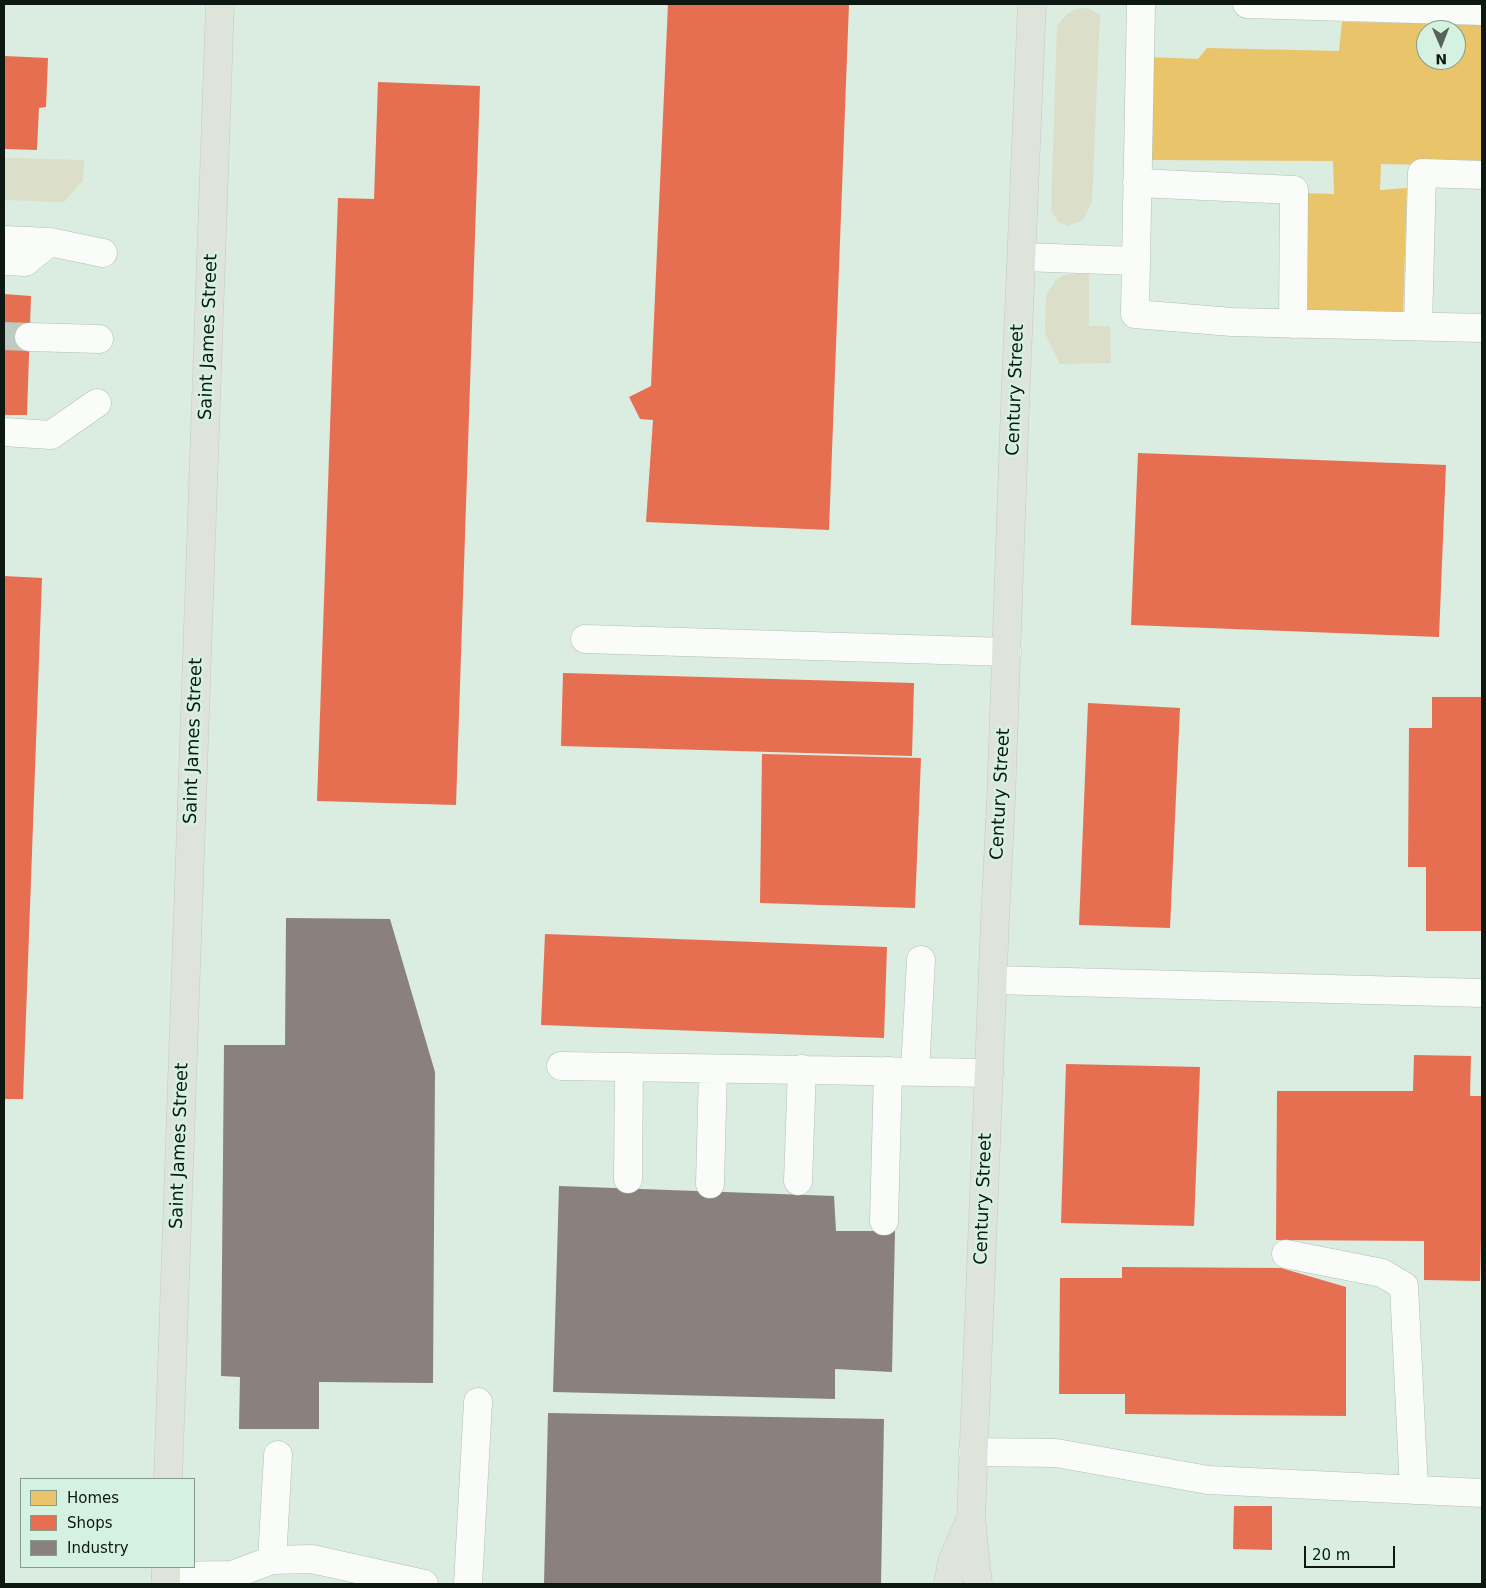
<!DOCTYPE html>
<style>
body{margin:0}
#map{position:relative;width:1486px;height:1588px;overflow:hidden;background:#dbece1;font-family:"DejaVu Sans",sans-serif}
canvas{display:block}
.frame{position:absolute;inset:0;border:5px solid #0e1812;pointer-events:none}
.legend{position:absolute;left:20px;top:1478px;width:175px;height:90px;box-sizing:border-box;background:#d5f2e0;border:1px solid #859b8e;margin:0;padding:6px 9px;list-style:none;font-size:15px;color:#0e1812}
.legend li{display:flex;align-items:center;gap:10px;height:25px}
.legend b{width:25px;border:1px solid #859b8e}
.north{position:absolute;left:1416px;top:20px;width:50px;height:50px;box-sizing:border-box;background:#d5f2e0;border:1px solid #859b8e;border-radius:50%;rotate:179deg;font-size:14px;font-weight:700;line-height:20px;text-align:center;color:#0e1812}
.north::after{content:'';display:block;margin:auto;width:18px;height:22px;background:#56625a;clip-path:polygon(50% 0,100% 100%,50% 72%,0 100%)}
.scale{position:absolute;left:1304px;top:1546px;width:91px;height:22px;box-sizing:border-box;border:2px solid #0e1812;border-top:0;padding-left:6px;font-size:15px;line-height:18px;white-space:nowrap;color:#0e1812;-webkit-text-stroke:4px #d5f2e0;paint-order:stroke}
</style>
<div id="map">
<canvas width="1486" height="1588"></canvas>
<div class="frame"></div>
<ul class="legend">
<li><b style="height:14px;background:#e9c46a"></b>Homes</li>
<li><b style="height:14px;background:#e76f51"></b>Shops</li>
<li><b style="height:14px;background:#8a817c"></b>Industry</li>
</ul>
<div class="north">N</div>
<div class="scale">20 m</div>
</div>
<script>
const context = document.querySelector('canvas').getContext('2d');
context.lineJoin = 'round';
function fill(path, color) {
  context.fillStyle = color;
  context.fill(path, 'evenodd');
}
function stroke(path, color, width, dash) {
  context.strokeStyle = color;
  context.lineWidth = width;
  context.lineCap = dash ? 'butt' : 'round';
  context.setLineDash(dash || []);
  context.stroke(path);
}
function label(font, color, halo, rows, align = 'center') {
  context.font = font + ' "DejaVu Sans",sans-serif';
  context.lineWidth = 5;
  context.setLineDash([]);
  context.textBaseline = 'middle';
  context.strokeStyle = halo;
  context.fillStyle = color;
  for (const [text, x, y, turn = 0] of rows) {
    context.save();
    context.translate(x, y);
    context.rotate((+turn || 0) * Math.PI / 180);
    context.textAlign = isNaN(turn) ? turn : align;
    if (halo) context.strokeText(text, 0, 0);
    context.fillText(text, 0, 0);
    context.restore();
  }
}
fill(new Path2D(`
 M1088 8 1100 15 1092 201 1083 220 1068 226 1059 222 1051 211 1057 26C1068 12 1070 9 1088 8Z
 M4 158 84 160 83 180 64 202 4 200Z
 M1089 273V326H1110L1111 363 1060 364 1045 333 1046 296 1056 280 1064 275Z`), '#dbdec8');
fill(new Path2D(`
 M1342 22 1482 24V166L1381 164 1380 190 1407 188 1403 317 1302 316 1305 193 1334 194 1333 161 1152 160 1150 57 1198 59 1207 48 1339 51ZM1426 30H1456V60H1426Z`), '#e9c46a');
fill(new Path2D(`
 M668 4H849L829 530 646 522 653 420 640 419 629 397 651 386Z
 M4 56 48 58 46 107 39 108 37 150 4 149Z
 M378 82 480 86 456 805 317 801 338 198 374 199Z
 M4 294 31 296 27 415H4Z
 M1138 453 1446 465 1439 637 1131 625Z
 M4 576 42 578 23 1099H4Z
 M563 673 914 683 912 756 561 746Z
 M1432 697H1482V931H1426V867H1408L1409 728H1432Z
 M1088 703 1180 708 1170 928 1079 925Z
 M762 754 921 758 915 908 760 903Z
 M545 934 887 947 884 1038 541 1025Z
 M1414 1055 1471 1056 1470 1096H1482V1237H1481L1480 1281 1424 1280V1241L1276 1240 1277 1091H1413Z
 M1066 1064 1200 1067 1194 1226 1061 1223Z
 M1122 1267 1281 1268 1346 1287V1416L1125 1414V1394H1059L1060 1278H1122Z
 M1234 1506H1272V1550L1233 1549Z`), '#e76f51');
fill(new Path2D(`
 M286 918 390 919 435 1072 433 1383 319 1382V1429H239L240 1377 221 1376 224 1045H285Z
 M559 1186 834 1196 836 1231H895L892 1372 835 1369V1399L553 1392Z
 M548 1413 884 1419 881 1584H544Z`), '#8a817c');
stroke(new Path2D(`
 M4 336 29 337`), '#bcccc2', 28, [28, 14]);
const minor = new Path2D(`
 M1247 4 1482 11
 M1137 183 1294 190 1293 324
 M4 240 50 242 103 253
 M1022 257 1136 261 1135 314 1232 322 1482 328
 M4 261 25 262 50 242
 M1136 261 1141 4
 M1418 326 1422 173 1482 175
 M29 337 99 339
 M4 432 51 435 97 403
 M585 639 1007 652
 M993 980 1482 993
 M561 1066 989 1073
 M915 1071 921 960
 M628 1179 629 1067
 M798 1181 802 1069
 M710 1184 713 1069
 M884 1221 888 1071
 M1286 1254 1382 1273 1404 1286 1414 1490
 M973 1452 1056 1453 1208 1480 1482 1493
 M272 1560 278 1455
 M166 1576 232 1575 272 1560 312 1559 424 1584
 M468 1584 478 1402`);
const major = new Path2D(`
 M168 1479 220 4
 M166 1584V1567
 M948 1584 952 1562 971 1518
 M978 1584 971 1518 995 920 1001 800 1015 405 1032 4`);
stroke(minor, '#b2bfb7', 29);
stroke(major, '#c2cac5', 29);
stroke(minor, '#fafcfa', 28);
stroke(major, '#dfe4db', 28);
label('18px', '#0e1812', '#d5f2e0', [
 ["Saint James Street",209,337,-88],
 ["Century Street",1016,390,-88],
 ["Saint James Street",194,741,-88],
 ["Century Street",1001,794,-87],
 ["Saint James Street",180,1146,-88],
 ["Century Street",984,1199,-88]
]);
</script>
